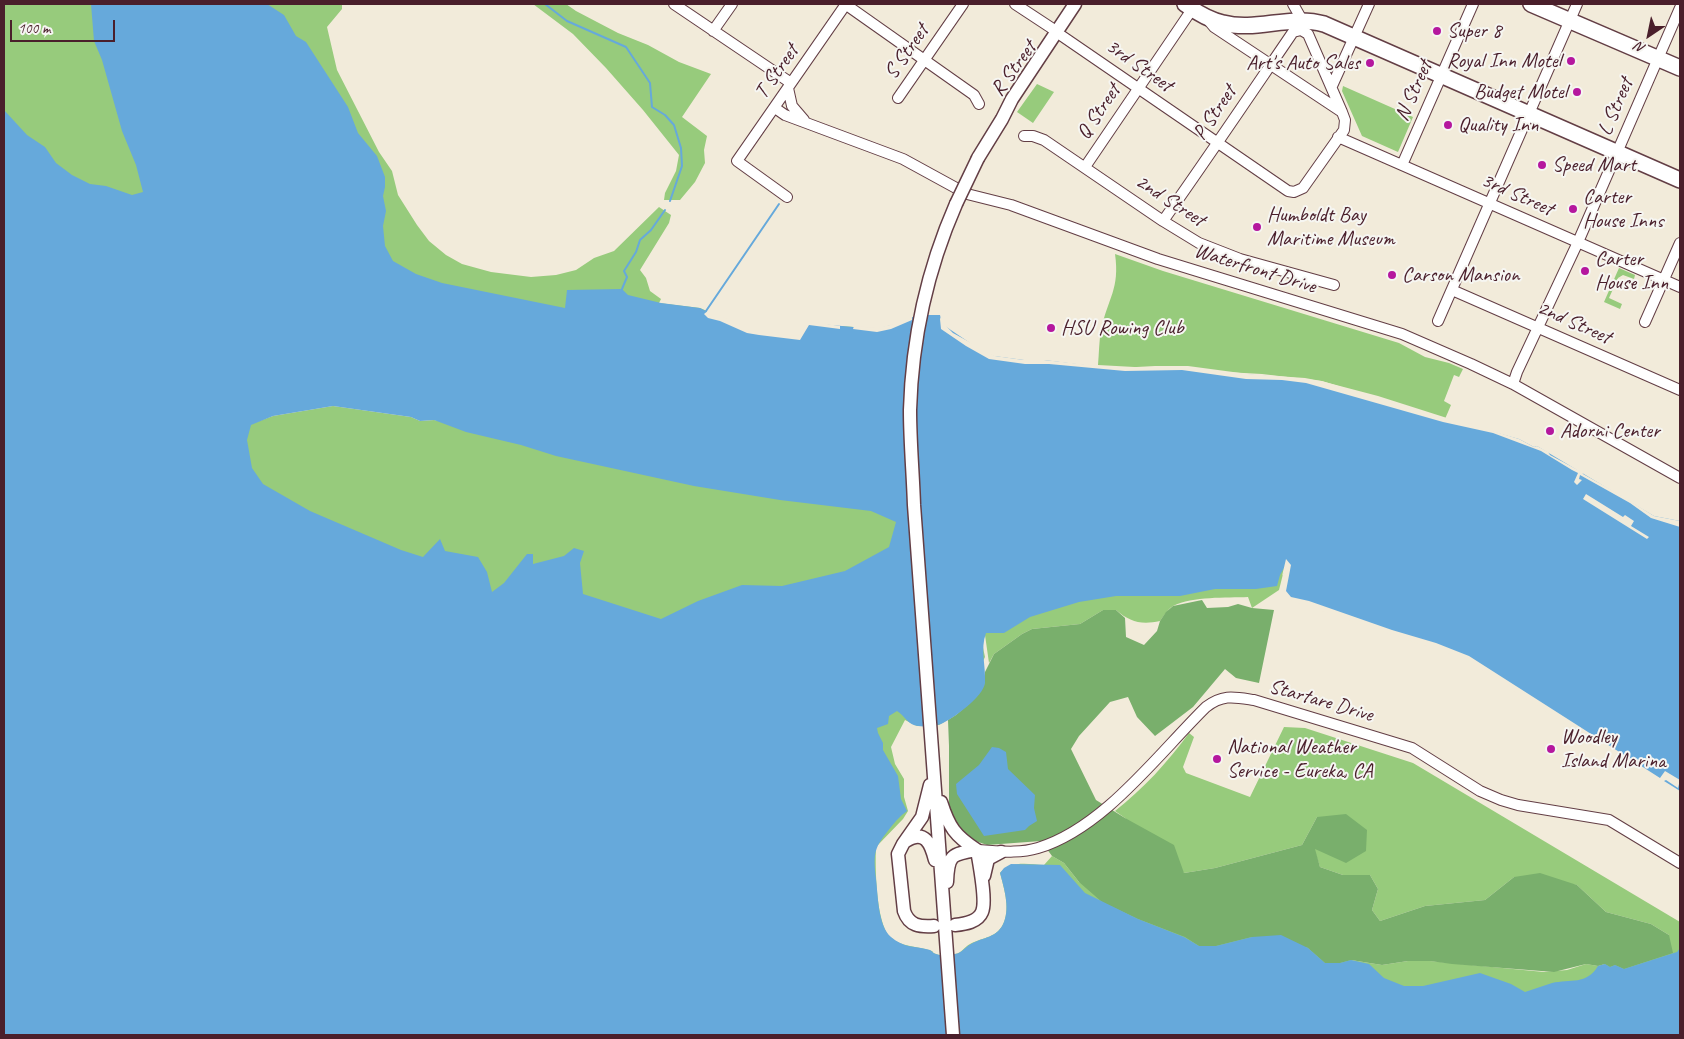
<!DOCTYPE html>
<style>
body{margin:0}
#map{position:relative;width:1684px;height:1039px;overflow:hidden;background:#f2ebda;font-family:Caveat,sans-serif}
canvas{display:block}
.frame{position:absolute;inset:0;border:5px solid #4a1f2b;pointer-events:none}
.north{position:absolute;left:1624px;top:10px;width:50px;height:50px;-webkit-text-stroke:4px #f6f6f2;paint-order:stroke;rotate:214deg;font-size:14px;font-weight:700;line-height:20px;text-align:center;color:#4a1f2b}
.north::after{content:'';display:block;margin:auto;width:18px;height:22px;background:#4a1f2b;clip-path:polygon(50% 0,100% 100%,50% 72%,0 100%)}
.scale{position:absolute;left:10px;top:20px;width:105px;height:22px;box-sizing:border-box;border:2px solid #4a1f2b;border-top:0;padding-left:6px;font-size:15px;line-height:18px;white-space:nowrap;color:#4a1f2b;-webkit-text-stroke:4px #f6f6f2;paint-order:stroke}
</style>
<div id="map">
<canvas width="1684" height="1039"></canvas>
<div class="frame"></div>
<div class="north">N</div>
<div class="scale">100 m</div>
</div>
<script>
const context = document.querySelector('canvas').getContext('2d');
context.lineJoin = 'round';
function fill(path, color) {
  context.fillStyle = color;
  context.fill(path, 'evenodd');
}
function stroke(path, color, width, dash) {
  context.strokeStyle = color;
  context.lineWidth = width;
  context.lineCap = dash ? 'butt' : 'round';
  context.setLineDash(dash || []);
  context.stroke(path);
}
function label(font, color, halo, rows, align = 'center') {
  context.font = font + ' Caveat,sans-serif';
  context.lineWidth = 4;
  context.setLineDash([]);
  context.textBaseline = 'middle';
  context.strokeStyle = halo;
  context.fillStyle = color;
  for (const [text, x, y, turn = 0] of rows) {
    context.save();
    context.translate(x, y);
    context.rotate((+turn || 0) * Math.PI / 180);
    context.textAlign = isNaN(turn) ? turn : align;
    if (halo) context.strokeText(text, 0, 0);
    context.fillText(text, 0, 0);
    context.restore();
  }
}
fill(new Path2D(`
 M4 4H141L161 177 4 325Z
 M195 4H342V9L327 27 337 70 379 152 392 171 398 195 417 225 429 241 446 255 462 264 491 272 531 277 556 275 576 270 594 258 614 251 659 207 671 215 669 223 640 270 646 278 650 291 661 299 659 303 700 308 707 311 704 314 708 318 720 321 747 333 799 340 809 325 839 329 840 326 854 327V329C868 331 880 333 894 329 904 325 910 320 921 320L916 348 788 345 652 319 648 317 571 310 564 314 387 296 344 282 325 284 267 266 237 251 230 237 221 236C221 218 211 202 204 186 199 173 197 155 195 141 188 96 194 49 195 4Z
 M533 4H566L576 11 618 33 648 45 679 62 711 74 682 117 707 136 704 150 705 163 695 182 680 200H664L665 193 676 171 679 155 643 110 606 68 573 34Z
 M1037 84 1054 92 1033 123 1017 112Z
 M1343 86 1413 117 1398 152 1362 136 1342 91Z
 M1115 254 1163 271 1399 343 1425 357 1449 363 1463 369 1459 377 1454 375 1444 401 1451 405 1445 419 1322 381 1262 374 1098 365C1099 353 1099 342 1101 330 1108 298 1120 289 1115 254Z
 M1619 268 1635 275 1634 279 1623 275 1618 278 1609 298 1622 304 1620 309 1604 302Z
 M333 406 411 417 420 421 434 420 894 505 970 614 1286 562 1279 590 1252 608 1248 597C1226 598 1193 596 1173 606 1167 610 1164 616 1160 621 1141 625 1130 622 1116 610H1103L1080 624 1032 629 1022 634 994 654 989 663 985 635 982 643 985 657 956 715 939 725 917 726 905 720 891 747 895 764 904 779V797L908 811 903 819 876 847C875 867 876 923 890 937 901 947 916 946 929 950 936 952 930 952 936 954 940 956 950 955 955 954 962 953 964 947 970 944 983 937 998 938 1004 922 1010 907 1004 888 1000 873 1010 860 1029 864 1044 865L1052 856 1064 863 1079 882 1351 960 1382 965 1408 961H1430L1544 972 1567 970 1586 964 1598 966 1605 964 1669 935 1651 924 1606 912 1577 885 1514 877 1485 900 1425 906 1380 921 1372 910 1378 889 1370 875H1343L1320 867 1314 849 1317 817 1302 845 1215 868 1184 873 1125 818 1115 811C1143 789 1168 762 1189 733L1194 737 1183 767 1186 773 1250 797 1284 727 1305 728 1413 763 1680 922V1014L942 967 4 452 251 424 273 416Z`), '#97cb7c');
fill(new Path2D(`
 M1202 600 1207 608 1228 607 1238 604 1252 608 1274 610 1259 683 1236 678 1225 669 1193 707 1155 736 1137 717 1128 697 1110 702 1079 736 1071 749 1096 800 1125 818 1174 845 1184 873 1215 868 1302 845 1317 817 1346 814 1367 830 1366 851 1346 863 1315 849 1320 867 1343 875H1370L1378 889 1372 910 1380 921 1425 906 1485 900 1514 877 1540 873 1577 885 1606 912 1651 924 1669 935 1673 953 1624 969 1615 965 1610 967 1605 964 1598 966 1586 964 1554 972 1452 964 1430 961H1408L1382 965 1351 960 1340 963H1325L1308 948 1252 937 1216 946H1199L1185 937 1138 919 1102 902 1079 882 1064 863 1052 856 1041 841 987 845 967 838 954 820 949 808V746L948 720 956 715 973 700 984 685 985 672 994 654 1022 634 1032 629 1080 624 1103 610H1116L1125 618 1126 637 1144 645 1157 631 1160 621 1166 612 1173 606Z`), '#79af6c');
fill(new Path2D(`
 M91 4H267L284 15 296 36 306 42 348 107 358 133 377 156 385 177V187L383 196 386 211 383 226 385 246 393 261 416 274 442 283 565 308 567 290 622 289 628 295 661 303 700 308 747 332 801 337 809 323 875 329 904 322 916 315H940L942 324 982 351 994 356 1024 360H1044L1125 370 1153 367 1306 379 1519 439 1534 447 1537 446 1654 516 1680 521V795L1463 656 1287 597 1284 586 1290 566 1287 563 1280 575 1277 586 1256 589H1215L1180 596H1116L1079 602 1030 617 1004 633H986C980 649 986 666 985 683 983 697 954 718 941 724 936 726 924 727 918 726 908 725 905 716 897 711L889 716 888 724 877 728 878 733 883 743V750L898 776 901 799 907 811C900 816 896 821 891 827 874 848 873 852 876 879 878 895 878 926 891 937 903 948 916 946 930 950 932 951 934 954 936 954 941 956 950 955 955 954 962 953 965 947 971 944 983 937 998 938 1004 922 1010 907 1004 888 1000 873L1004 868 1011 864 1060 865 1085 893 1138 919 1184 937 1199 946H1216L1252 937 1281 935 1308 948 1325 963H1340L1351 960 1369 964 1384 978 1404 986H1423L1480 973 1511 984 1525 992C1534 989 1543 986 1552 983 1570 979 1587 985 1598 966L1605 964 1610 967 1615 965 1624 969 1677 952 1680 948V1035H4V110L27 135 45 147 56 163 72 175 90 184 106 186 132 195 143 192 136 165 122 131 102 60 94 41ZM333 406 411 417 420 421 434 420 466 432 521 445 556 456 694 486 780 500 871 511 896 522 889 547 845 571 782 586 742 585 698 601 661 619 583 594 580 563 584 551 574 548 564 556 533 564V554H527L504 583 492 592 487 572 478 557 445 551 440 539 423 557 401 550 310 511 263 484 252 468 247 440 251 425 273 416Z
 M992 747 999 748 1006 752 1008 769 1035 795 1034 808 1037 821 1029 826 1025 830 984 836 957 794 956 784 979 765Z`), '#66a9db');
fill(new Path2D(`
 M709 310 748 329 779 334 798 336 808 321 840 326V329L809 325 800 340 759 335 747 333 720 321 708 318 704 314Z
 M912 316V320L891 329 877 332 853 329 854 326 875 328 890 325Z
 M941 317 944 324 953 333 995 356 1024 360H1044L1118 368 1155 366H1188L1248 374 1305 378 1321 381 1378 396 1447 418 1493 429V431L1519 439 1534 447 1537 446 1548 452 1550 455 1578 470 1582 471 1583 474 1619 494 1654 516 1680 521V527L1651 518 1630 503 1580 475 1579 479 1582 480 1577 485 1574 482 1578 473 1572 470 1541 451 1493 433 1443 422 1306 383 1282 380 1246 379 1182 370 1125 371 1049 364H1025L989 359 966 346 941 329 940 319Z
 M1586 494 1623 517 1625 515 1634 521 1631 526 1649 537 1647 539 1583 499Z
 M1286 559 1291 565 1286 591 1291 597 1309 601 1392 630 1436 643 1469 656 1660 778 1665 771 1680 780 1678 788 1666 780 1664 781 1680 791V797L1462 658 1286 599 1282 586 1287 567 1282 576Z`), '#f2ebda');
stroke(new Path2D(`
 M545 4 567 21 626 47 650 83 652 107 665 115 674 125 681 148 682 166 670 201
 M622 289 627 277 624 271 636 252 640 240 651 230 665 210
 M706 311 779 204`), '#66a9db', 2);
const minor = new Path2D(`
 M674 4 791 83
 M845 4 974 95 979 104
 M1015 4 1056 31
 M1293 4 1302 20
 M1209 21 1214 27 1342 112
 M713 31 732 4
 M1062 36 1288 191 1294 192 1303 188 1344 130 1345 120 1342 112 1308 34 1301 30 1293 32C1250 95 1207 159 1163 221
 M1332 86 1369 4
 M788 88 792 106 804 120
 M898 98 963 4
 M775 108 785 115 903 159 967 194 1011 205 1158 259 1402 334 1471 364 1513 384 1680 478
 M1024 136H1033L1044 140 1163 221 1199 243 1240 259 1334 285
 M1338 137 1680 287
 M1402 165 1473 4
 M1085 167 1195 5
 M787 197 737 161 846 4
 M1452 290 1680 390
 M1438 321 1577 4
 M1645 322 1680 243
 M1513 384 1517 372 1578 242 1680 8
 M977 850C998 851 1018 854 1038 848 1104 828 1158 754 1206 707 1223 694 1234 697 1254 700L1412 748 1480 791 1501 800 1518 805 1609 820 1680 863`);
const major = new Path2D(`
 M978 158 1002 119 1012 99 1075 4
 M930 785 922 817 903 844 898 854 904 911C909 926 920 927 934 926
 M941 802C949 827 955 836 977 850
 M906 841C925 829 931 844 935 860
 M984 876 988 859 1001 852
 M947 882C948 854 952 854 977 850
 M955 925C965 924 978 922 982 912 987 901 979 863 977 850
 M953 1035 914 505C913 474 910 442 910 410 912 340 928 268 956 204`);
const highway = new Path2D(`
 M1185 4C1196 12 1209 20 1223 23 1256 32 1290 14 1324 24L1680 180
 M1531 4 1680 68`);
stroke(minor, '#633e45', 12);
stroke(major, '#633e45', 15);
stroke(highway, '#633e45', 18);
stroke(minor, '#fff', 10);
stroke(major, '#fff', 12);
stroke(highway, '#fff', 15);
const majorBridge = new Path2D(`
 M956 204 978 158`);
stroke(majorBridge, '#633e45', 15, []);
stroke(majorBridge, '#fff', 12);
for (const [x, y, r, color] of [
 [1437,31,5,"#b5179e"],
 [1571,61,5,"#b5179e"],
 [1370,63,5,"#b5179e"],
 [1577,92,5,"#b5179e"],
 [1448,125,5,"#b5179e"],
 [1542,165,5,"#b5179e"],
 [1573,209,5,"#b5179e"],
 [1257,227,5,"#b5179e"],
 [1585,271,5,"#b5179e"],
 [1392,275,5,"#b5179e"],
 [1051,328,5,"#b5179e"],
 [1550,431,5,"#b5179e"],
 [1551,749,5,"#b5179e"],
 [1217,759,5,"#b5179e"]
]) {
  const dot = new Path2D();
  dot.arc(x, y, r, 0, 2 * Math.PI);
  context.fillStyle = color;
  context.fill(dot);
  stroke(dot, '#f6f6f2', 2);
}
label('21px', '#4a1f2b', '#f6f6f2', [
 ["Super 8",1447,31],
 ["Royal Inn Motel",1561,61,"right"],
 ["Art's Auto Sales",1360,63,"right"],
 ["Budget Motel",1567,92,"right"],
 ["Quality Inn",1458,125],
 ["Speed Mart",1552,165],
 ["Carter",1583,197],
 ["House Inns",1583,221],
 ["Humboldt Bay",1267,215],
 ["Maritime Museum",1267,239],
 ["Carter",1595,259],
 ["House Inn",1595,283],
 ["Carson Mansion",1402,275],
 ["HSU Rowing Club",1061,328],
 ["Adorni Center",1560,431],
 ["Woodley",1561,737],
 ["Island Marina",1561,761],
 ["National Weather",1227,747],
 ["Service - Eureka, CA",1227,771]
], 'left');
label('21px', '#4a1f2b', '#f6f6f2', [
 ["S Street",907,52,-55],
 ["3rd Street",1139,66,35],
 ["R Street",1014,69,-54],
 ["T Street",777,72,-55],
 ["N Street",1414,91,-66],
 ["L Street",1616,107,-67],
 ["Q Street",1099,112,-56],
 ["P Street",1215,113,-56],
 ["3rd Street",1517,195,24],
 ["2nd Street",1170,201,33],
 ["Waterfront Drive",1255,269,17],
 ["2nd Street",1574,323,24],
 ["Startare Drive",1321,701,16]
]);
</script>
